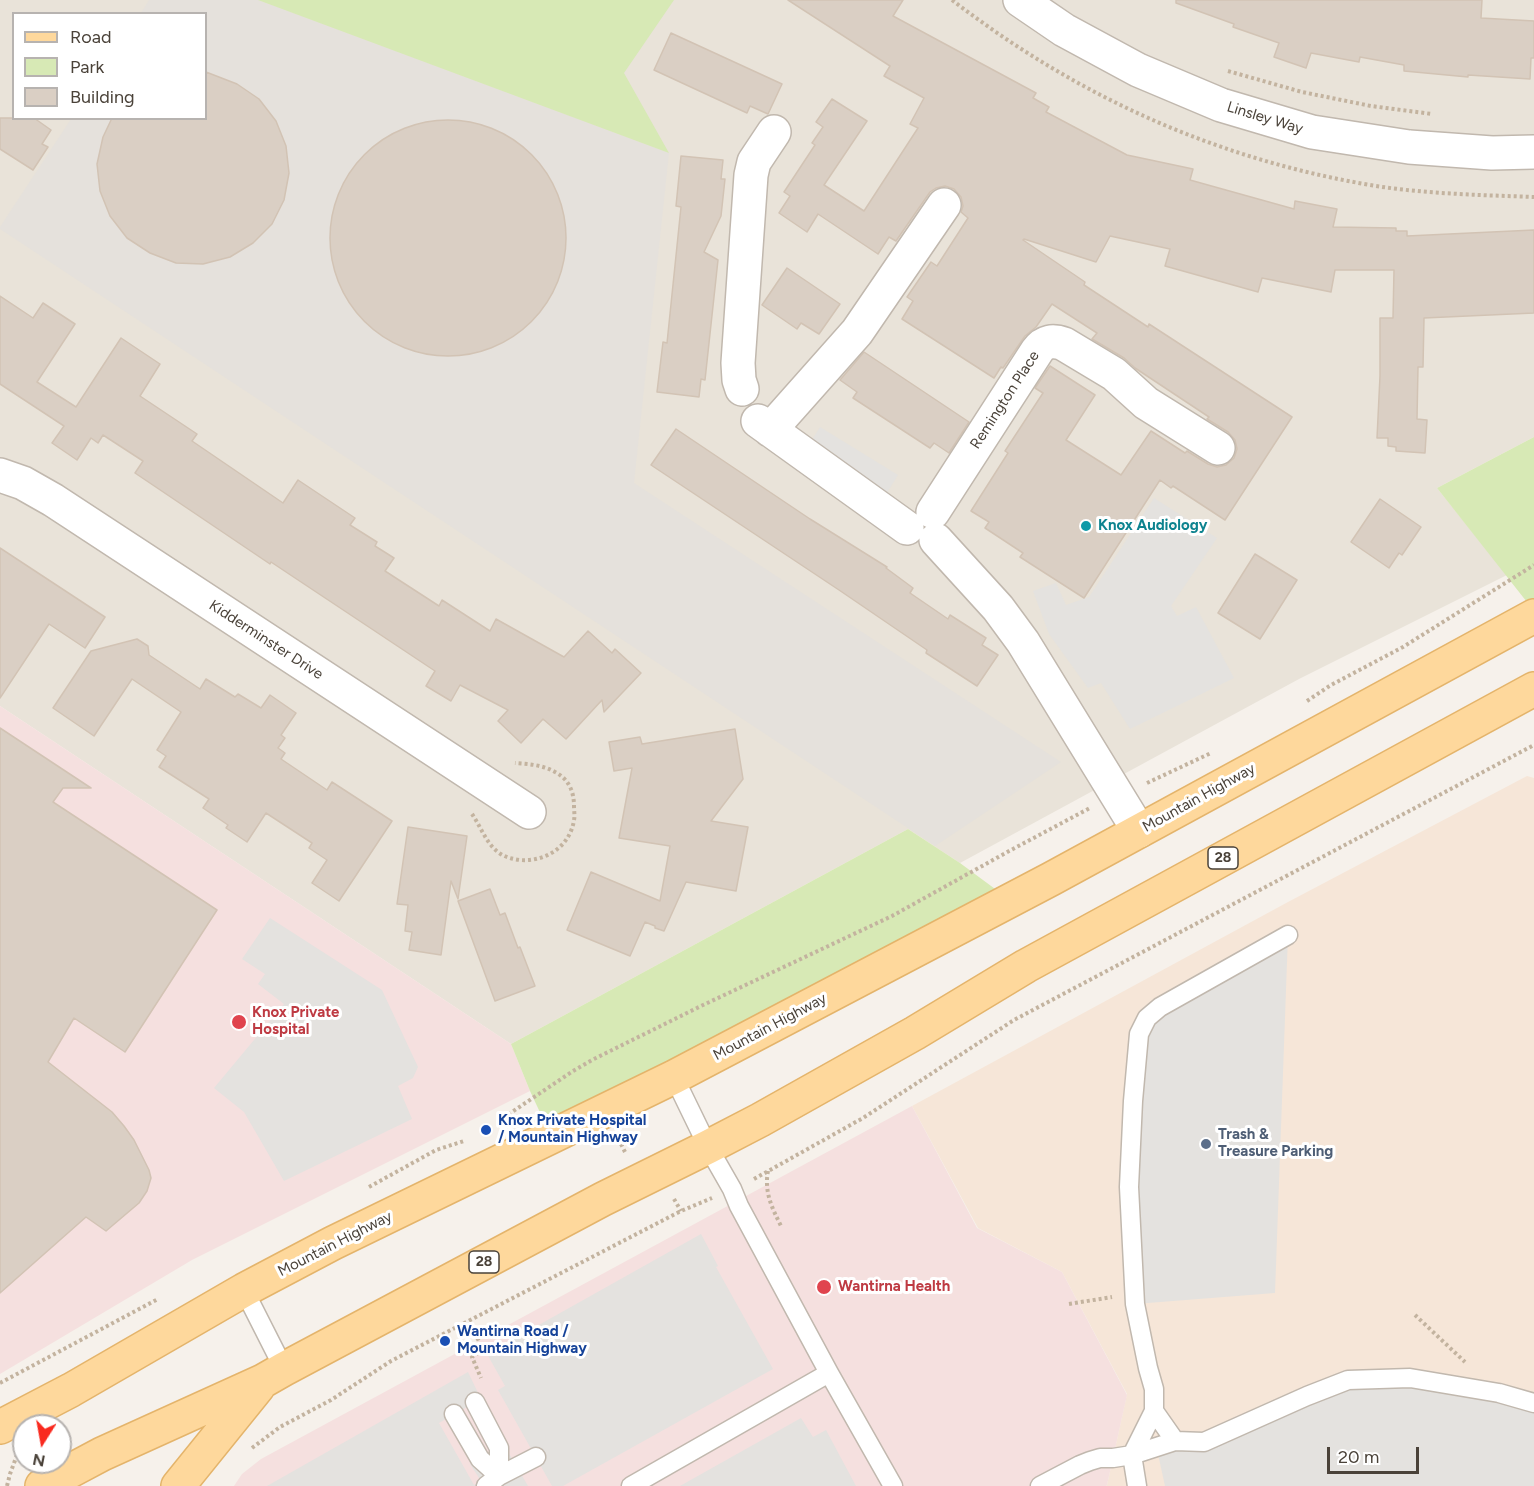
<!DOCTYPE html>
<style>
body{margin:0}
#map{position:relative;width:1534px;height:1486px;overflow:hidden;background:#f6f1eb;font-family:Figtree,sans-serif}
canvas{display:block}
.legend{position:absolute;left:12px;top:12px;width:195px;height:108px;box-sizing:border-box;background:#fff;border:2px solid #b7b3b0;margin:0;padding:8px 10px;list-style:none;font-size:18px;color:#4a4239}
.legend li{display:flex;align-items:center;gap:12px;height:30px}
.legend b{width:30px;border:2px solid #b7b3b0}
.north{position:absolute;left:12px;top:1414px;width:60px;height:60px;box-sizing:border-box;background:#fff;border:2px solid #b7b3b0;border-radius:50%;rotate:191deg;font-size:16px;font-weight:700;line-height:24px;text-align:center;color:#4a4239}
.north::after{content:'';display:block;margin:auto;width:21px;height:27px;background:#f92a1f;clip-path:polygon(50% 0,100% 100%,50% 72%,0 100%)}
.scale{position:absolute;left:1327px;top:1447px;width:92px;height:27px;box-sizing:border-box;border:3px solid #4a4239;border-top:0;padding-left:8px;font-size:18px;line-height:21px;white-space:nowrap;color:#4a4239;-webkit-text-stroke:4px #fff;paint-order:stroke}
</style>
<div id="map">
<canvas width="1534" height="1486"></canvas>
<ul class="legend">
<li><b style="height:8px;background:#fed89c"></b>Road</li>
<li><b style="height:16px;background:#d7e9b5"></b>Park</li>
<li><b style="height:16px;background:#dacfc4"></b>Building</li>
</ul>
<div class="north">N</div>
<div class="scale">20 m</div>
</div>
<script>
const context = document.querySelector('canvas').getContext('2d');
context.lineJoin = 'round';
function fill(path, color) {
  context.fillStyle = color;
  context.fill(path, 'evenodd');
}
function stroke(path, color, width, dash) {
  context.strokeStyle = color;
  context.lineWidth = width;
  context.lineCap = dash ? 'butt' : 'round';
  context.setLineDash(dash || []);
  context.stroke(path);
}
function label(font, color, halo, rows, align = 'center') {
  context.font = font + ' Figtree,sans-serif';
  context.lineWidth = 6;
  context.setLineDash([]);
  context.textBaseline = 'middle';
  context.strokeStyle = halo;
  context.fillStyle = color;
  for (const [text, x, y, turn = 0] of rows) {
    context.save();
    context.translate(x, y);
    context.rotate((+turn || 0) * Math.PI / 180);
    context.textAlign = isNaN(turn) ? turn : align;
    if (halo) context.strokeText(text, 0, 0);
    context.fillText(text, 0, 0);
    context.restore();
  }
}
fill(new Path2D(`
 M0 0H1534V437L1437 488 1507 575 1299 679 960 863 908 829 511 1044 0 706ZM14 14H206V118H14Z`), '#e9e3d9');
fill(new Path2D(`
 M1527 776 1534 778V1486H1106L1107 1485 1127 1394 1062 1272 978 1228 912 1106 1288 902Z`), '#f6e6d8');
fill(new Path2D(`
 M149 0H258L669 153 634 483 1061 762 935 846 0 229V227L71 119 206 118V14L141 13Z`), '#e5e1dc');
fill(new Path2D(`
 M0 706 511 1044 530 1091 192 1260 0 1374Z
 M912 1106 977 1228 1062 1272 1127 1395 1107 1485 1106 1486H234L242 1474 261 1459Z`), '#f5e0df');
fill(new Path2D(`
 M258 0H674L624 73 669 153Z
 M1534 437V611L1437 488Z
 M908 829 960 863 1010 900 552 1138 530 1091 511 1044Z`), '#d7e9b5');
fill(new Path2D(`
 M820 427 898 475 877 509 802 456Z
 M1154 498 1217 538 1171 606 1177 616 1196 607 1234 678 1130 729 1101 683 1088 688 1049 634 1033 591 1056 583 1066 605 1089 597Z
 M270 918 382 990 418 1067 413 1078 398 1086 412 1119 284 1181 244 1112 214 1088 284 1004 258 984 265 974 242 959Z
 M1288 935 1275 1293 1135 1304 1129 1187 1147 1018Z
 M701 1234 718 1266 716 1267 773 1369 563 1486H552L498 1390 505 1386 487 1354Z
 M468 1372 481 1399 439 1423 474 1485 481 1481 470 1464 504 1445 528 1486H267Z
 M1410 1378 1534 1403V1486H1165L1158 1454 1307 1396Z
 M801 1418 813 1437 826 1430 856 1486H680Z`), '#e4e2df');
const building = new Path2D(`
 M788 0H903L893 16 1036 93 1033 98 1049 107 1046 112 1127 155 1193 169 1190 180 1294 209 1295 201 1337 209 1333 227 1396 228V231H1407V236L1534 230V313L1424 318 1423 367H1418L1417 419 1427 420 1425 453 1396 451V447L1388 446V438H1377L1380 376V318H1393L1394 270H1335L1331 292 1262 278 1258 292 1165 266 1170 249 1110 236 1096 262 1024 239 1023 240 1085 282 1084 285 1148 327 1149 324 1292 417 1225 520 1173 486 1171 488 1160 480 1084 598 1020 557 1023 553 985 528 989 522 971 511 1008 453 1005 451 1043 393 1035 388 1050 366 1095 395 1066 440 1121 475 1151 431 1185 453 1187 451 1208 464 1217 467 1226 465 1234 458 1237 449 1235 440 1228 432 1207 419 1209 417 1135 368 1124 358 1092 339 1097 333 1052 304 1036 327 1025 336 1003 368 1001 367 994 378 902 319 913 301 907 297 931 262 937 266 968 218 961 212 963 206 961 197 954 189 945 186 936 188 930 192 896 241 889 237 878 254 818 214 807 232 779 213 790 196 784 192 815 145 812 143 823 127 816 122 832 99 867 121 824 185 864 211 918 128 910 124 924 98 884 76 890 66Z
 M1176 0H1482L1481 18 1534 21V58H1531L1530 79 1468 75V77L1404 71V65L1360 57 1359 62 1311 53 1306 68 1274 57 1279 43 1233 27 1234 24 1176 3Z
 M671 33 782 84 768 114 750 106 747 113 654 70Z
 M206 72 237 84 259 99 276 121 286 146 289 173 284 200 272 224 253 243 230 257 203 264 176 263 150 253 127 238 110 216 100 191 97 164 103 137 112 118H206Z
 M0 118H34L51 130 42 144 48 147 33 170 0 149Z
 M330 238a118 118 0 1 1 236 0a118 118 0 1 1-236 0Z
 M681 156 723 160 721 179H725L721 216 704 252 718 260 705 380 701 379 699 397 657 392 663 342 667 343 681 207 676 206Z
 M787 268 840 304 819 334 801 323 797 329 762 305Z
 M0 296 33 318 43 303 75 324 37 382 76 407 121 338 160 364 140 396 197 434 192 441 283 503 298 480 355 518 350 525 377 542 375 546 394 558 385 571 439 606 442 600 490 631 496 619 564 657 588 631 612 653 615 649 641 673 604 712 602 700 566 739 543 719 521 743 498 721 508 710 460 685 451 701 426 686 435 671 271 562 270 564 135 473 143 461 103 435 98 443 91 438 77 460 52 443 64 426 0 384Z
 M864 352 969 422 949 453 934 443 930 448 853 398 857 392 840 380Z
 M676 429 810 519 887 567 886 568 913 588 910 593 948 619 950 615 986 638 982 645 998 655 977 686 926 653 927 650 839 590 651 465Z
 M1380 499 1421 527 1402 555 1399 553 1389 568 1351 542Z
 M0 548 105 617 85 648 49 624 0 698Z
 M1255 554 1297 580 1260 639 1218 613Z
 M137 639 148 646 149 655 200 689 206 679 235 697 238 694 261 708 270 695 296 713 281 735 285 738 278 748 285 753 281 759 327 790 332 782 392 821 339 901 312 883 327 860 309 848 312 843 266 813 247 842 226 828 228 825 203 808 209 799 159 767 166 756 157 750 181 712 132 679 94 736 53 708 91 651Z
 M0 728 91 788H63L53 802 217 910 125 1052 74 1018 48 1062 112 1112 124 1126 134 1140 149 1170 151 1178 147 1191 139 1203 106 1231 86 1217 0 1293Z
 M735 729 743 779 711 821 748 827 736 891 686 882 664 931 655 928V926L645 922 630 956 567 930 591 872 660 901 670 846 619 838 632 768 614 771 609 742 640 737 642 744Z
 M408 827 467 836 458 899 451 881 441 955 409 950 412 932 405 931 408 905 397 904Z
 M490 889 500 915 505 913 518 948 520 947 535 986 495 1001 458 901Z`);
fill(building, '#dacfc4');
stroke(building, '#d2c3b4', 1.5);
const lane = new Path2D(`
 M674 1077 708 1147 732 1189 739 1206 829 1373 893 1486
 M244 1290 284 1369
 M475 1402 499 1448V1476
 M1154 1411 1175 1441
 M454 1414 480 1459 499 1476
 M486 1486 499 1476 536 1457
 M631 1486 829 1373
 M1040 1486 1080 1465 1090 1461 1100 1458H1113L1132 1455 1154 1411V1389L1148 1368 1135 1304 1129 1187 1133 1101 1139 1034 1147 1018 1160 1007 1288 935
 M1137 1486 1132 1455 1175 1441 1204 1442 1307 1396 1348 1380 1410 1378 1499 1393 1534 1403`);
const street = new Path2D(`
 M1020 0 1064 30 1138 70 1221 105 1312 132 1409 147 1492 153 1534 152
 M742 389 739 380 738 363 751 175 754 162 774 132
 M758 421 907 528
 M770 430 857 332 944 205
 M0 475 23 483 53 500 529 812
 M933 512 1037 351C1044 341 1053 340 1064 344L1114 374 1146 403 1218 448
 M936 540 998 608 1023 642 1139 831`);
const primary = new Path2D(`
 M0 1427 71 1390 244 1290 333 1243 674 1077 1051 879 1534 616
 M42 1486 102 1454 263 1381 284 1369 603 1199 708 1147 760 1120 915 1033 1026 966 1534 689
 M178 1486 258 1387`);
stroke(lane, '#c1b8ae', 21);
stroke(street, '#c1b8ae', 36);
stroke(primary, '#e4b46b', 36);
stroke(new Path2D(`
 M952 0C1078 97 1218 160 1376 186 1428 194 1481 195 1534 197
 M1228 71 1302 92 1371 106 1432 114
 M1307 701 1331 685 1403 647 1534 565
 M1147 783 1211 753
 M472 814C481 827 486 843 498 852 504 857 512 859 520 860 545 862 570 847 574 820 575 816 574 811 574 806 574 792 569 779 555 772 543 765 529 764 515 763
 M500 1128V1120L573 1071 592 1060 701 1006 892 916 1011 850 1090 808
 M621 1144 625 1152
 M768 1171C764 1192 772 1208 781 1226
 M754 1179 863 1118 1014 1020 1534 745
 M369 1187 436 1150 464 1141
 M674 1199 681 1211
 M1069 1304 1112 1297
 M1415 1315 1465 1362
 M469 1322 483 1349 472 1357 481 1378
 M0 1383 158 1299
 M252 1448 280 1427 331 1400 391 1361 681 1211 712 1198
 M7 1486 10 1474 17 1455`), '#c3b39f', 4, [3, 3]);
stroke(lane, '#fff', 18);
stroke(street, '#fff', 33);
stroke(primary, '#fed89c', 33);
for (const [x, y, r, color] of [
 [1086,526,6,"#0f9aa8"],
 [239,1022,8,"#e0444e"],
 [486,1130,6,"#1a4fb4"],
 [1206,1144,6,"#5c6f8a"],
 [824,1287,8,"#e0444e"],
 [445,1341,6,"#1a4fb4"]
]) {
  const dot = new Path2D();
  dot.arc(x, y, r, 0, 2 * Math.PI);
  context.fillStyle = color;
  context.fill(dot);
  stroke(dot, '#fff', 2);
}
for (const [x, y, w] of [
 [1223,858,30],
 [484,1262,30]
]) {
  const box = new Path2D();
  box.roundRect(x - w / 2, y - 11, w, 22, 4.5);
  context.fillStyle = '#fff';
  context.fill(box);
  stroke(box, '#4a4239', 1.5);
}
label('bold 14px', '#4a4239', null, [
 ["28",1223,858],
 ["28",484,1262]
]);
label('15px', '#4a4239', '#fff', [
 ["Linsley Way",1265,118,17],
 ["Remington Place",1005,400,-57],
 ["Kidderminster Drive",266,640,33],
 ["Mountain Highway",1199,798,-29],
 ["Mountain Highway",770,1027,-28],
 ["Mountain Highway",335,1244,-27]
]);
label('bold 15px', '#0d838f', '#fff', [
 ["Knox Audiology",1098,526]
], 'left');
label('bold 15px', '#be3a42', '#fff', [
 ["Knox Private",252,1013],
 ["Hospital",252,1030],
 ["Wantirna Health",838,1287]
], 'left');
label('bold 15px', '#164399', '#fff', [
 ["Knox Private Hospital",498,1121],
 ["/ Mountain Highway",498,1138],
 ["Wantirna Road /",457,1332],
 ["Mountain Highway",457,1349]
], 'left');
label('bold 15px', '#4e5e75', '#fff', [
 ["Trash &",1218,1135],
 ["Treasure Parking",1218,1152]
], 'left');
</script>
